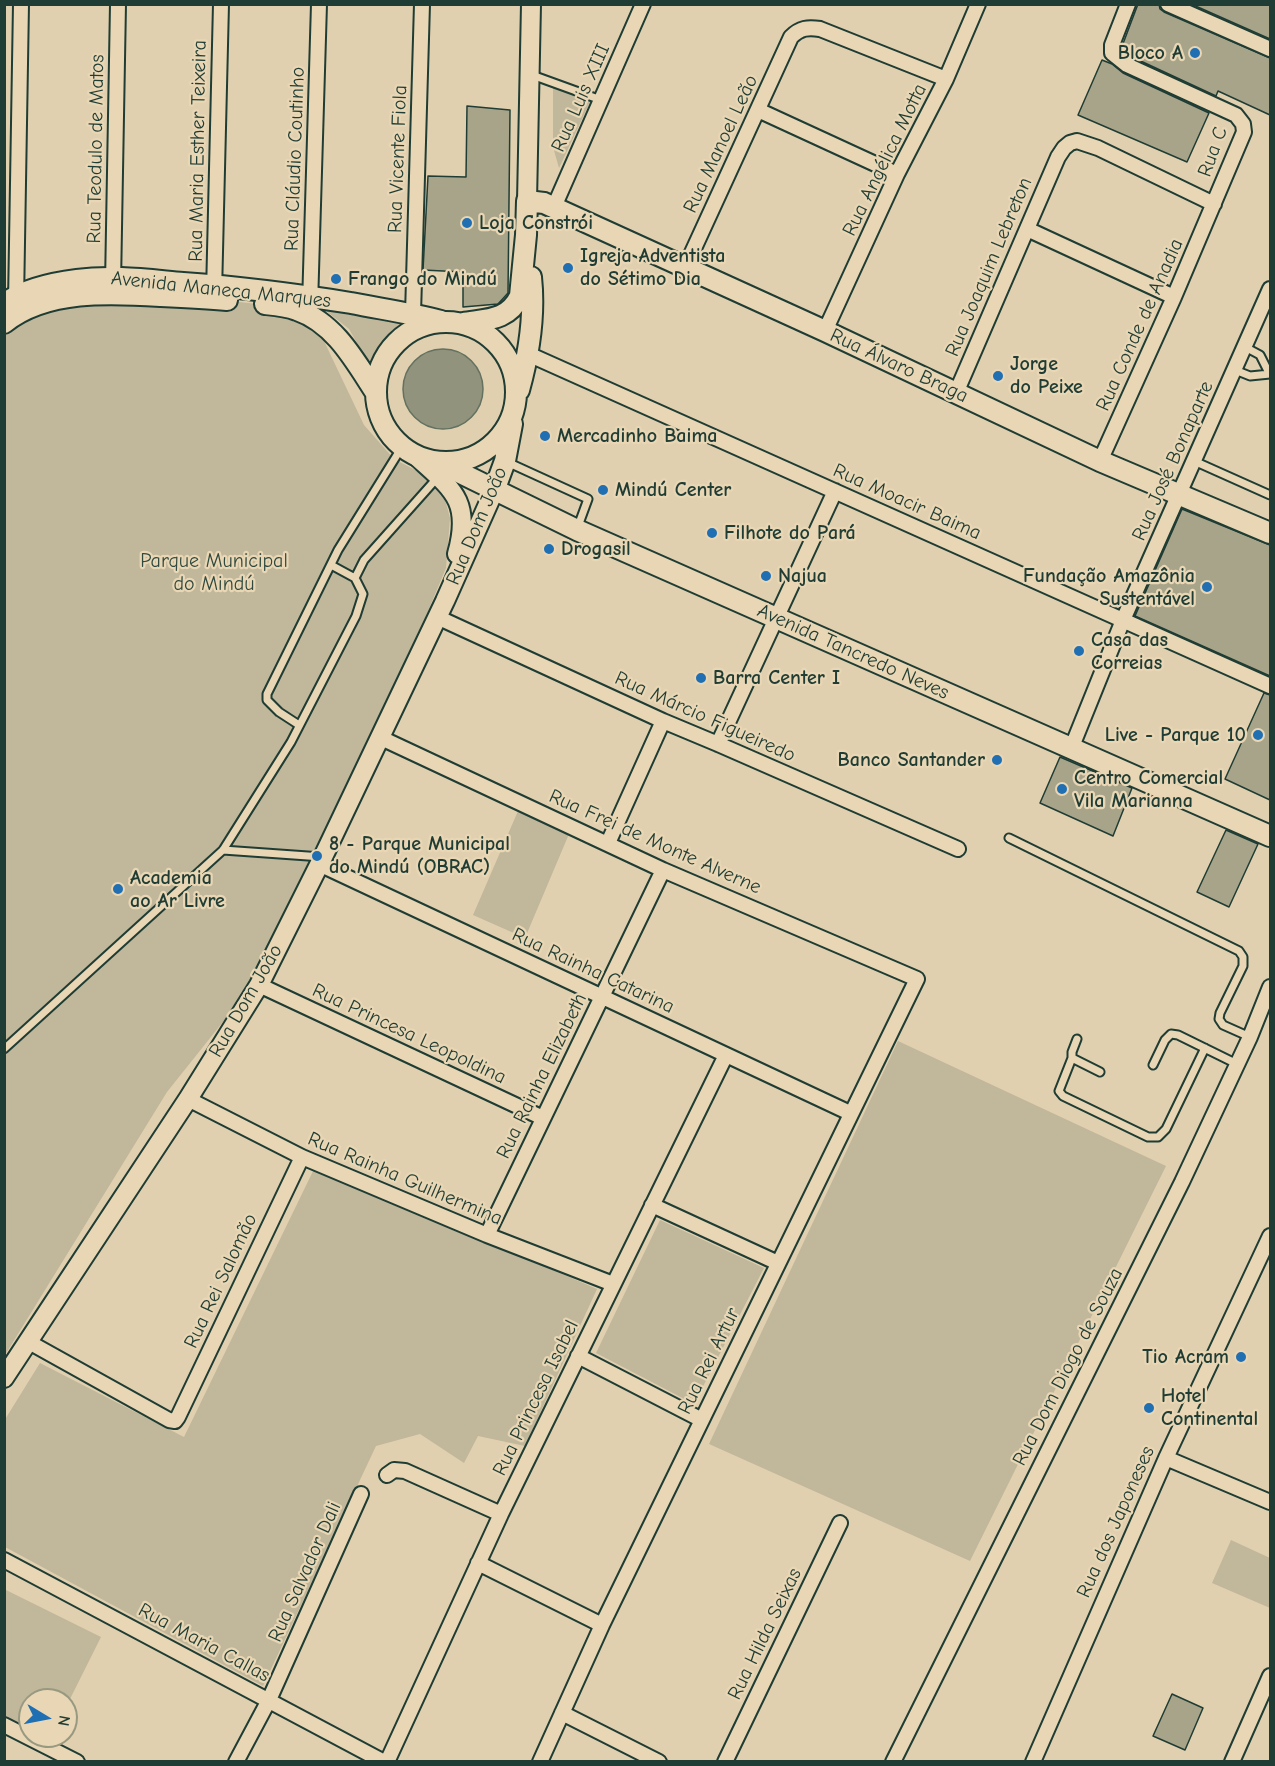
<!DOCTYPE html>
<meta charset="utf-8">
<style>
body{margin:0}
#map{position:relative;width:1275px;height:1766px;overflow:hidden;background:#e1d0af;font-family:"Comic Neue",sans-serif}
canvas{display:block}
.frame{position:absolute;inset:0;border:6px solid #1f3d34;pointer-events:none}
.north{position:absolute;left:18px;top:1688px;width:60px;height:60px;box-sizing:border-box;background:#e9d6b4;border:2px solid #989981;border-radius:50%;rotate:100deg;font-size:16px;font-weight:700;line-height:24px;text-align:center;color:#1f3d34}
.north::after{content:'';display:block;margin:auto;width:21px;height:27px;background:#1f6fb2;clip-path:polygon(50% 0,100% 100%,50% 72%,0 100%)}
</style>
<div id="map">
<canvas width="1275" height="1766"></canvas>
<div class="frame"></div>
<div class="north">N</div>
</div>
<script>
const context = document.querySelector('canvas').getContext('2d');
context.lineJoin = 'round';
function fill(path, color) {
  context.fillStyle = color;
  context.fill(path, 'evenodd');
}
function stroke(path, color, width, dash) {
  context.strokeStyle = color;
  context.lineWidth = width;
  context.lineCap = dash ? 'butt' : 'round';
  context.setLineDash(dash || []);
  context.stroke(path);
}
function label(font, color, halo, rows, align = 'center') {
  context.font = font + ' "Comic Neue",sans-serif';
  context.lineWidth = 4.5;
  context.setLineDash([]);
  context.textBaseline = 'middle';
  context.strokeStyle = halo;
  context.fillStyle = color;
  for (const [text, x, y, turn = 0] of rows) {
    context.save();
    context.translate(x, y);
    context.rotate((+turn || 0) * Math.PI / 180);
    context.textAlign = isNaN(turn) ? turn : align;
    if (halo) context.strokeText(text, 0, 0);
    context.fillText(text, 0, 0);
    context.restore();
  }
}
fill(new Path2D(`
 M553 84 592 98 559 168 553 147Z
 M222 300 283 307 314 320 364 425 394 459 429 477 443 492 450 518 446 568 428 611 254 983 167 1092 5 1355V331L60 301Z
 M316 303 421 319 394 334 383 349 374 373 349 329Z
 M518 811 569 834 525 938 473 915Z
 M898 1041 1166 1166 970 1561 709 1444Z
 M315 1167 597 1289 525 1446 478 1436 464 1463 420 1434 376 1446 263 1686 5 1547 4 1421 40 1363 184 1437Z
 M660 1220 764 1268 694 1404 596 1353Z
 M1231 1540 1270 1558V1608L1212 1583Z
 M4 1589 101 1637 66 1707V1700H30V1736H51L46 1746 5 1725Z`), '#c1b79b');
const water = new Path2D(`
 M403 389a40 40 0 1 1 80 0a40 40 0 1 1-80 0Z`);
fill(water, '#91937d');
stroke(water, '#637160', 1.5);
const building = new Path2D(`
 M1138 4H1159L1160 9 1164 12 1270 58V115L1218 91 1216 96 1132 57 1121 49Z
 M1191 4H1270V39Z
 M1102 60 1112 64 1123 73 1209 113 1187 162 1078 115Z
 M467 106 510 110 508 293 498 304 463 307V272L423 270 428 176 466 177Z
 M1182 509 1270 545V676L1135 616Z
 M1264 693 1270 695V800L1225 779Z
 M1060 757 1132 788 1113 836 1040 803Z
 M1226 830 1258 844 1229 907 1197 892Z
 M1172 1694 1203 1708 1185 1750 1153 1736Z`);
fill(building, '#a8a48a');
stroke(building, '#1f3d34', 1.5);
const service = new Path2D(`
 M532 75 601 100
 M1245 347 1260 355 1269 373
 M1235 370 1250 376 1270 374
 M1194 461 1270 495
 M507 462 588 499 577 529
 M331 565 355 578
 M299 725 279 712 267 700V694L338 550 402 447
 M1009 838 1239 951 1243 957V966L1220 1013 1219 1019 1223 1025 1250 1037
 M223 850 322 857
 M1077 1039 1072 1052V1058L1059 1091 1063 1096 1148 1137H1158L1166 1129 1205 1048
 M4 1049 223 850 291 742 356 616 363 594 355 578 364 560 438 477
 M1072 1058 1100 1072
 M1153 1065 1165 1040 1171 1034 1178 1035 1237 1064`);
const minor = new Path2D(`
 M1168 4 1270 49
 M758 110 897 174
 M554 207 643 4
 M1027 229 1174 297
 M685 268 791 37C800 28 808 27 820 29L946 79
 M113 284 118 4
 M214 293 221 4
 M16 302 21 4
 M310 305 319 4
 M413 314 422 4
 M825 331 897 174 946 79 978 4
 M528 354 1270 686
 M956 393 1058 157 1064 148 1070 143 1077 141 1098 148 1214 204
 M1100 461 1174 297 1244 132 1243 124 1236 115 1127 65 1112 53V45L1128 4
 M437 617 663 721 718 744 958 849
 M379 737 663 870 917 979 602 1625 540 1762
 M718 744 835 491
 M1071 749 1123 620 1270 289
 M608 843 663 721
 M319 864 850 1113
 M259 985 543 1118
 M188 1099 302 1157 487 1235 613 1284
 M652 1205 778 1263
 M487 1235 663 870
 M27 1341 169 1420 175 1421 178 1417 302 1157
 M578 1356 702 1420
 M1166 1458 1270 1502
 M387 1475 394 1470 405 1471 501 1514
 M4 1560 384 1762
 M478 1563 602 1625
 M562 1713 659 1762
 M4 1725 77 1762
 M236 1762 269 1700 361 1494
 M387 1762 501 1514 726 1055
 M725 1762 840 1523
 M893 1762 1182 1182 1250 1037 1270 987
 M1033 1762 1166 1458 1270 1236
 M1232 1762 1270 1676`);
const tertiary = new Path2D(`
 M527 201 531 4
 M415 455C452 489 472 500 457 554
 M4 1378 188 1099 259 985 323 857 445 601 494 491`);
const secondary = new Path2D(`
 M4 304C24 289 53 283 77 280 112 275 148 280 183 283 239 287 295 294 351 303 381 309 411 313 441 321
 M265 304C275 305 287 306 297 310 335 323 355 361 376 393
 M376 392a70 70 0 1 1 140 0a70 70 0 1 1-140 0Z
 M4 323C46 289 111 293 161 296 183 297 205 298 227 300
 M463 323C487 319 508 321 520 296L526 235 527 201 544 203 825 331 1100 461 1270 533
 M519 390C529 354 535 314 531 277
 M438 462 577 530 1270 836
 M494 491 505 461 512 424`);
stroke(service, '#1f3d34', 11);
stroke(minor, '#1f3d34', 18);
stroke(tertiary, '#1f3d34', 22);
stroke(secondary, '#1f3d34', 24);
stroke(service, '#e9d6b4', 7);
stroke(minor, '#e9d6b4', 14);
stroke(tertiary, '#e9d6b4', 18);
stroke(secondary, '#e9d6b4', 20);
for (const [x, y, r, color] of [
 [1195,53,6,"#1f6fb2"],
 [467,223,6,"#1f6fb2"],
 [568,268,6,"#1f6fb2"],
 [336,279,6,"#1f6fb2"],
 [998,376,6,"#1f6fb2"],
 [545,436,6,"#1f6fb2"],
 [603,490,6,"#1f6fb2"],
 [712,533,6,"#1f6fb2"],
 [549,549,6,"#1f6fb2"],
 [766,576,6,"#1f6fb2"],
 [1207,587,6,"#1f6fb2"],
 [1079,651,6,"#1f6fb2"],
 [701,678,6,"#1f6fb2"],
 [1258,735,6,"#1f6fb2"],
 [997,760,6,"#1f6fb2"],
 [1062,789,6,"#1f6fb2"],
 [317,856,6,"#1f6fb2"],
 [118,889,6,"#1f6fb2"],
 [1241,1357,6,"#1f6fb2"],
 [1149,1408,6,"#1f6fb2"]
]) {
  const dot = new Path2D();
  dot.arc(x, y, r, 0, 2 * Math.PI);
  context.fillStyle = color;
  context.fill(dot);
  stroke(dot, '#e9d6b4', 2);
}
label('bold 20px', '#1f3d34', '#e9d6b4', [
 ["Bloco A",1183,53,"right"],
 ["Loja Constrói",479,223],
 ["Igreja Adventista",580,256],
 ["do Sétimo Dia",580,279],
 ["Frango do Mindú",348,279],
 ["Jorge",1010,364],
 ["do Peixe",1010,387],
 ["Mercadinho Baima",557,436],
 ["Mindú Center",615,490],
 ["Filhote do Pará",724,533],
 ["Drogasil",561,549],
 ["Najua",778,576],
 ["Fundação Amazônia",1195,576,"right"],
 ["Sustentável",1195,599,"right"],
 ["Casa das",1091,640],
 ["Correias",1091,663],
 ["Barra Center I",713,678],
 ["Live - Parque 10",1246,735,"right"],
 ["Banco Santander",985,760,"right"],
 ["Centro Comercial",1074,778],
 ["Vila Marianna",1074,801],
 ["8 - Parque Municipal",329,844],
 ["do Mindú (OBRAC)",329,867],
 ["Academia",130,878],
 ["ao Ar Livre",130,901],
 ["Tio Acram",1229,1357,"right"],
 ["Hotel",1161,1396],
 ["Continental",1161,1419]
], 'left');
label('20px', '#1f3d34', '#e9d6b4', [
 ["Rua Luis XIII",581,98,-66],
 ["Rua Manoel Leão",721,144,-65],
 ["Rua Teodulo de Matos",96,149,-89],
 ["Rua Maria Esther Teixeira",198,151,-89],
 ["Rua C",1213,152,-70],
 ["Rua Cláudio Coutinho",295,159,-88],
 ["Rua Vicente Fiola",398,159,-88],
 ["Rua Angélica Motta",885,160,-64],
 ["Rua Joaquim Lebreton",989,267,-67],
 ["Avenida Maneca Marques",221,290,6],
 ["Rua Conde de Anadia",1140,325,-66],
 ["Rua Álvaro Braga",899,366,25],
 ["Rua José Bonaparte",1173,461,-66],
 ["Rua Moacir Baima",907,502,24],
 ["Rua Dom João",477,526,-67],
 ["Avenida Tancredo Neves",853,652,24],
 ["Rua Márcio Figueiredo",705,717,24],
 ["Rua Frei de Monte Alverne",655,842,24],
 ["Rua Rainha Catarina",593,971,25],
 ["Rua Dom João",246,1001,-60],
 ["Rua Princesa Leopoldina",409,1034,25],
 ["Rua Rainha Elizabeth",542,1076,-64],
 ["Rua Rainha Guilhermina",405,1179,23],
 ["Rua Rei Salomão",221,1281,-65],
 ["Rua Rei Artur",709,1361,-64],
 ["Rua Dom Diogo de Souza",1068,1367,-63],
 ["Rua Princesa Isabel",536,1398,-64],
 ["Rua dos Japoneses",1116,1522,-66],
 ["Rua Salvador Dali",305,1572,-66],
 ["Rua Hilda Seixas",765,1634,-64],
 ["Rua Maria Callas",204,1643,28]
]);
label('20px', '#2f493e', '#e9d6b4', [
 ["Parque Municipal",214,561],
 ["do Mindú",214,584]
]);
</script>
